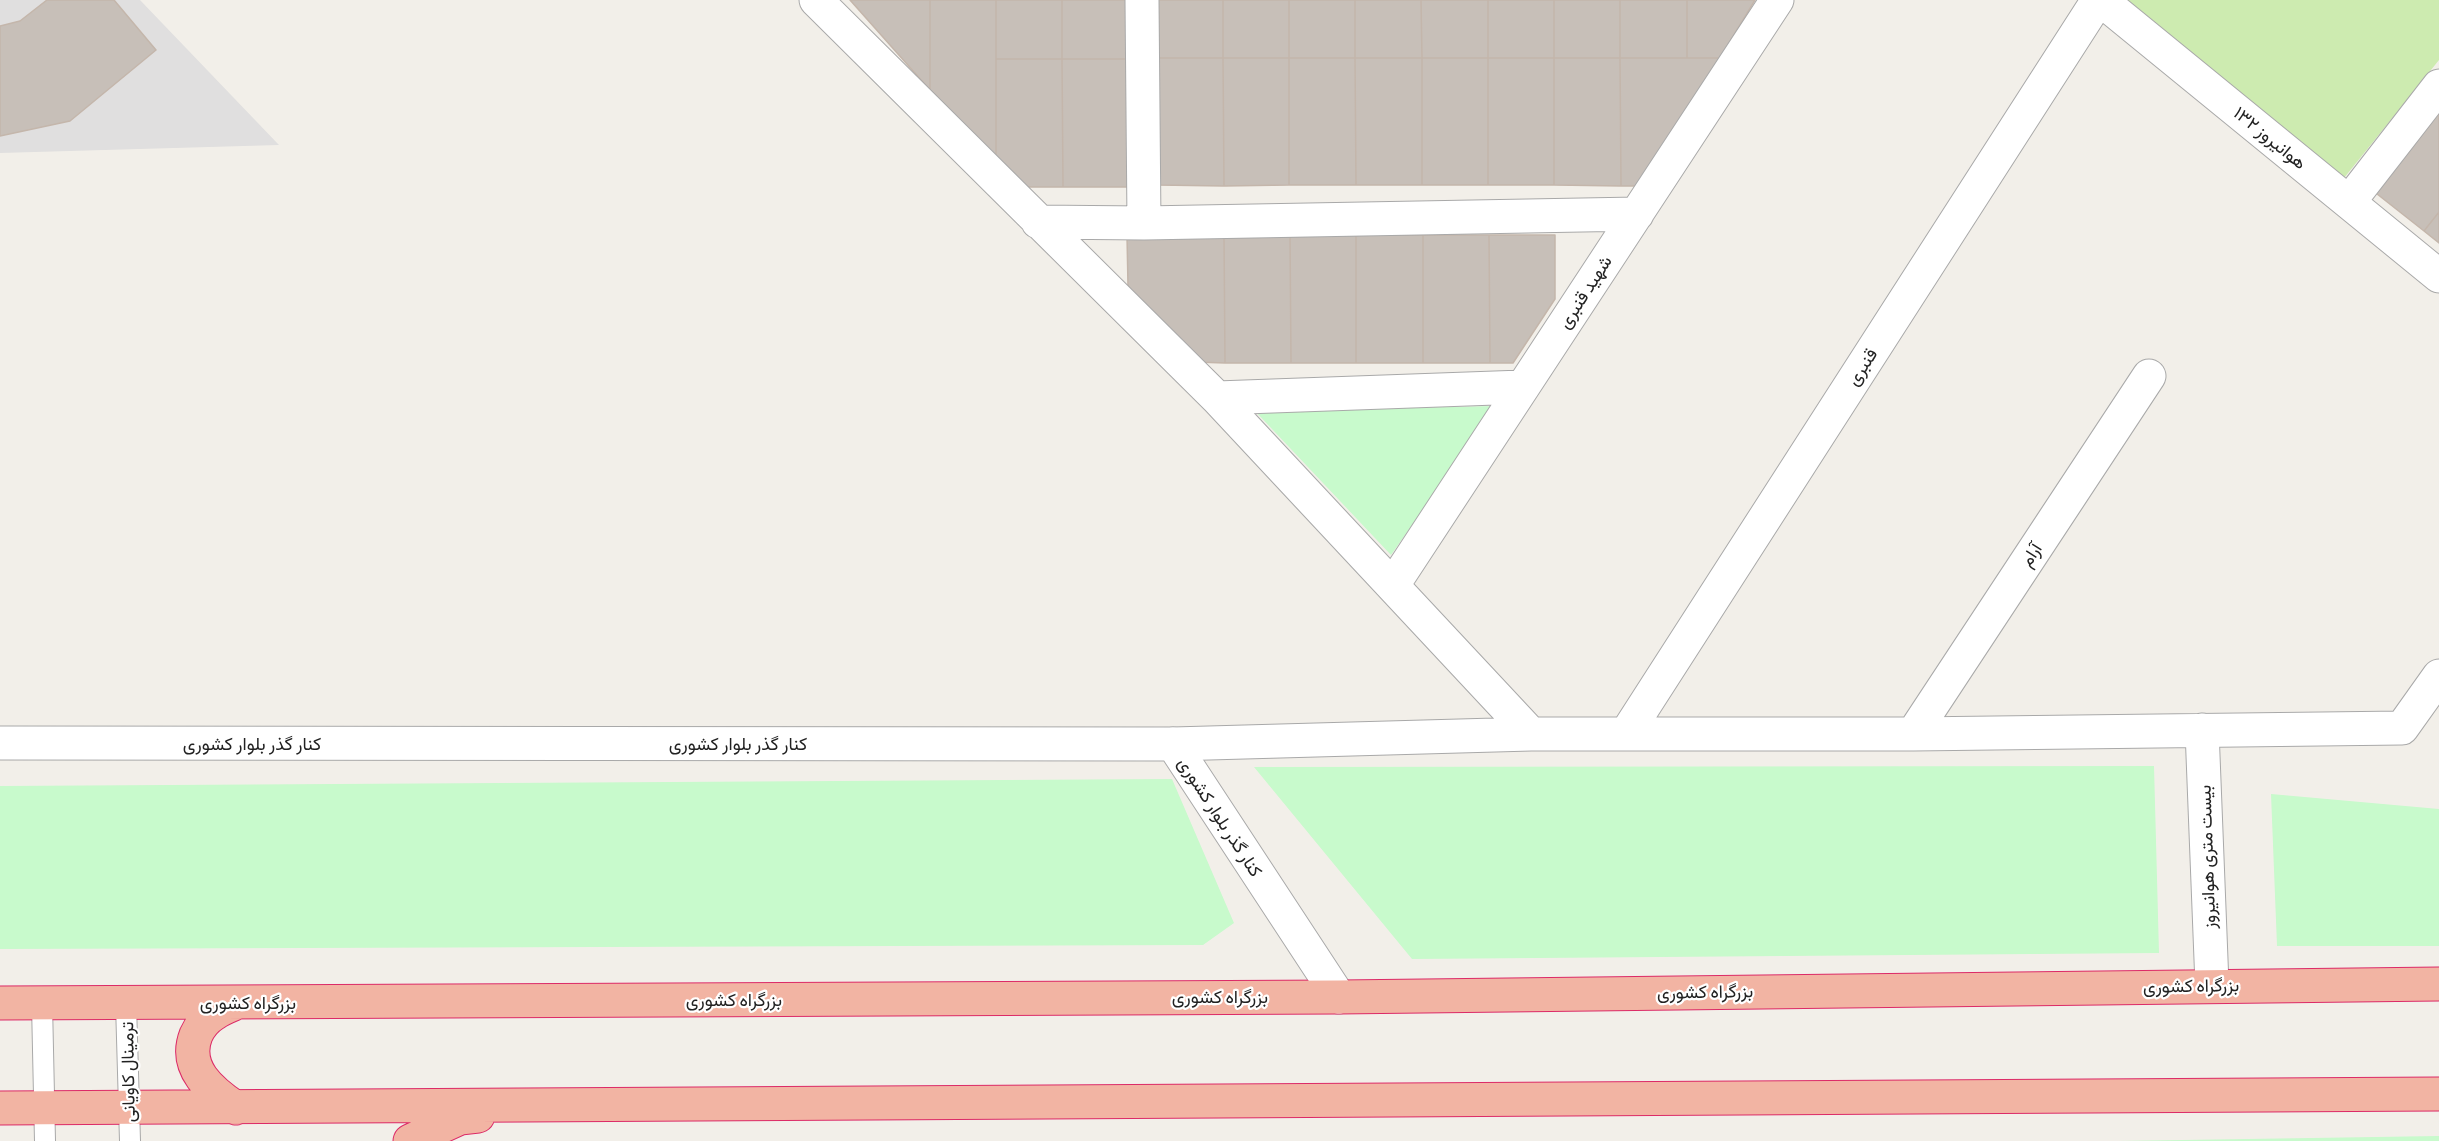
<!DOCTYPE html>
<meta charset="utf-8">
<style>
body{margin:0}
canvas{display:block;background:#f2efe9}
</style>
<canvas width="2439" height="1141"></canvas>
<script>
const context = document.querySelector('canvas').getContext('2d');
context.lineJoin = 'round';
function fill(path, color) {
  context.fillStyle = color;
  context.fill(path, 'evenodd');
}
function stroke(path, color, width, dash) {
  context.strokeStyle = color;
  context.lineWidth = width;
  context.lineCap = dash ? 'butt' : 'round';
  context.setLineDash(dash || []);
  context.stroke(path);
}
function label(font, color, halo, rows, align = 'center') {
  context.font = font + ' Commissioner,Vazirmatn,sans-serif';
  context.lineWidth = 4.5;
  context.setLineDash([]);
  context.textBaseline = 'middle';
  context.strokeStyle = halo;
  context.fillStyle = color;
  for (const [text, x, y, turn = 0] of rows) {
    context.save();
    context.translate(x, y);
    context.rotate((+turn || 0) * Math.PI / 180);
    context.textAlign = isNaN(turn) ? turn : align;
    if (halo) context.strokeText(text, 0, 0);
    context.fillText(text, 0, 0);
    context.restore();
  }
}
fill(new Path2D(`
 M0 0H140L279 145 0 153Z`), '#e0dfdf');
fill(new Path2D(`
 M2121 0H2439V60L2344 178Z`), '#cdebb0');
fill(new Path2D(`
 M1495 406 1391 555 1255 411Z
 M2154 766 2159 953 1412 959 1254 767Z
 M1172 779 1234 923 1203 945 0 949V786Z
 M2271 794 2439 809V946H2277Z
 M2439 1136V1141H2118Z`), '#c8facc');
const building = new Path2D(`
 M47 0H114L156 50 70 121 0 136V26L20 21Z
 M850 0H930V90Z
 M930 0H996V157L930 90Z
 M996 0H1062V59H996Z
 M1062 0H1128V59H1062Z
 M1157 0H1223V58H1157Z
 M1223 0H1289V58H1223Z
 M1289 0H1355V58H1289Z
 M1355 0H1421L1422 58H1355Z
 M1421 0H1488V58H1422Z
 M1488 0H1554V58H1488Z
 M1554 0H1620V58H1554Z
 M1620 0H1687V58H1620Z
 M1687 0H1755L1720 58H1687Z
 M1157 58H1223L1224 186 1157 185Z
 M1223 58H1289V185L1224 186Z
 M1289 58H1355L1356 185H1289Z
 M1355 58H1422V185H1356Z
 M1422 58H1488V185H1422Z
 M1488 58H1554V185H1488Z
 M1554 58H1620L1621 186 1554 185Z
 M1620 58H1720L1639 186H1621Z
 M996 59H1062L1063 187H1024L996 157Z
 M1062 59H1128L1129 187H1063Z
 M2439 104V212L2424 231 2372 190Z
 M2439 212V243L2424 231Z
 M1224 235 1225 363 1195 362 1128 286 1127 236Z
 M1224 235H1290L1291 363H1225Z
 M1290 235H1356V363H1291Z
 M1356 235H1423V363H1356Z
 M1423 235H1489L1490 363H1423Z
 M1489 235H1555V299L1513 363H1490Z`);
fill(building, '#c7bfb8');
stroke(building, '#c4b6ab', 1.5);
const service = new Path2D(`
 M42 1004 45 1141
 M126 1004 130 1141`);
const minor = new Path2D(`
 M816 0 1217 398 1531 734H1913L2402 728 2439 676
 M1142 0 1144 223
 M2101 0 2439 276
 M2349 202 2439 86
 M1038 222 1144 223 1637 214
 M1217 398 1523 387
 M1393 585 1777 0
 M2202 730 2212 985
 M1626 734 2098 0
 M1913 734 2149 376
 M1173 744 1531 734`);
const tertiary = new Path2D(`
 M0 743 1173 744 1339 997`);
const trunk = new Path2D(`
 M0 1003 1339 997 2439 984
 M236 1003C229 1006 221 1009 214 1014 206 1019 200 1026 196 1035 183 1068 211 1091 236 1108
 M0 1108 2439 1094
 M410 1141 460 1118 478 1116`);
stroke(service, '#a9a9a9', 22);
stroke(minor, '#a9a9a9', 35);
stroke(tertiary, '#a9a9a9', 35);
stroke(trunk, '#dc2a67', 35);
stroke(service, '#fff', 20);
stroke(minor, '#fff', 33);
stroke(tertiary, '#fff', 33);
stroke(trunk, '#f2b4a3', 33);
label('18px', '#222', '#fff', [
 ["هوانیروز ۱۳۲",2270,138,39],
 ["شهید قنبری",1585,292,-57],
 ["قنبری",1862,367,-57],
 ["آرام",2031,555,-57],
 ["کنار گذر بلوار کشوری",252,744],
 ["کنار گذر بلوار کشوری",738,744],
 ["کنار گذر بلوار کشوری",1220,817,57],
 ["بیست متری هوانیروز",2207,857,-92],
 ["بزرگراه کشوری",2191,986,-1],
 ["بزرگراه کشوری",1705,992,-1],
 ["بزرگراه کشوری",1220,997],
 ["بزرگراه کشوری",734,1000],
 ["بزرگراه کشوری",248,1003],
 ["ترمینال کاویانی",128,1072,-91]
]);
</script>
